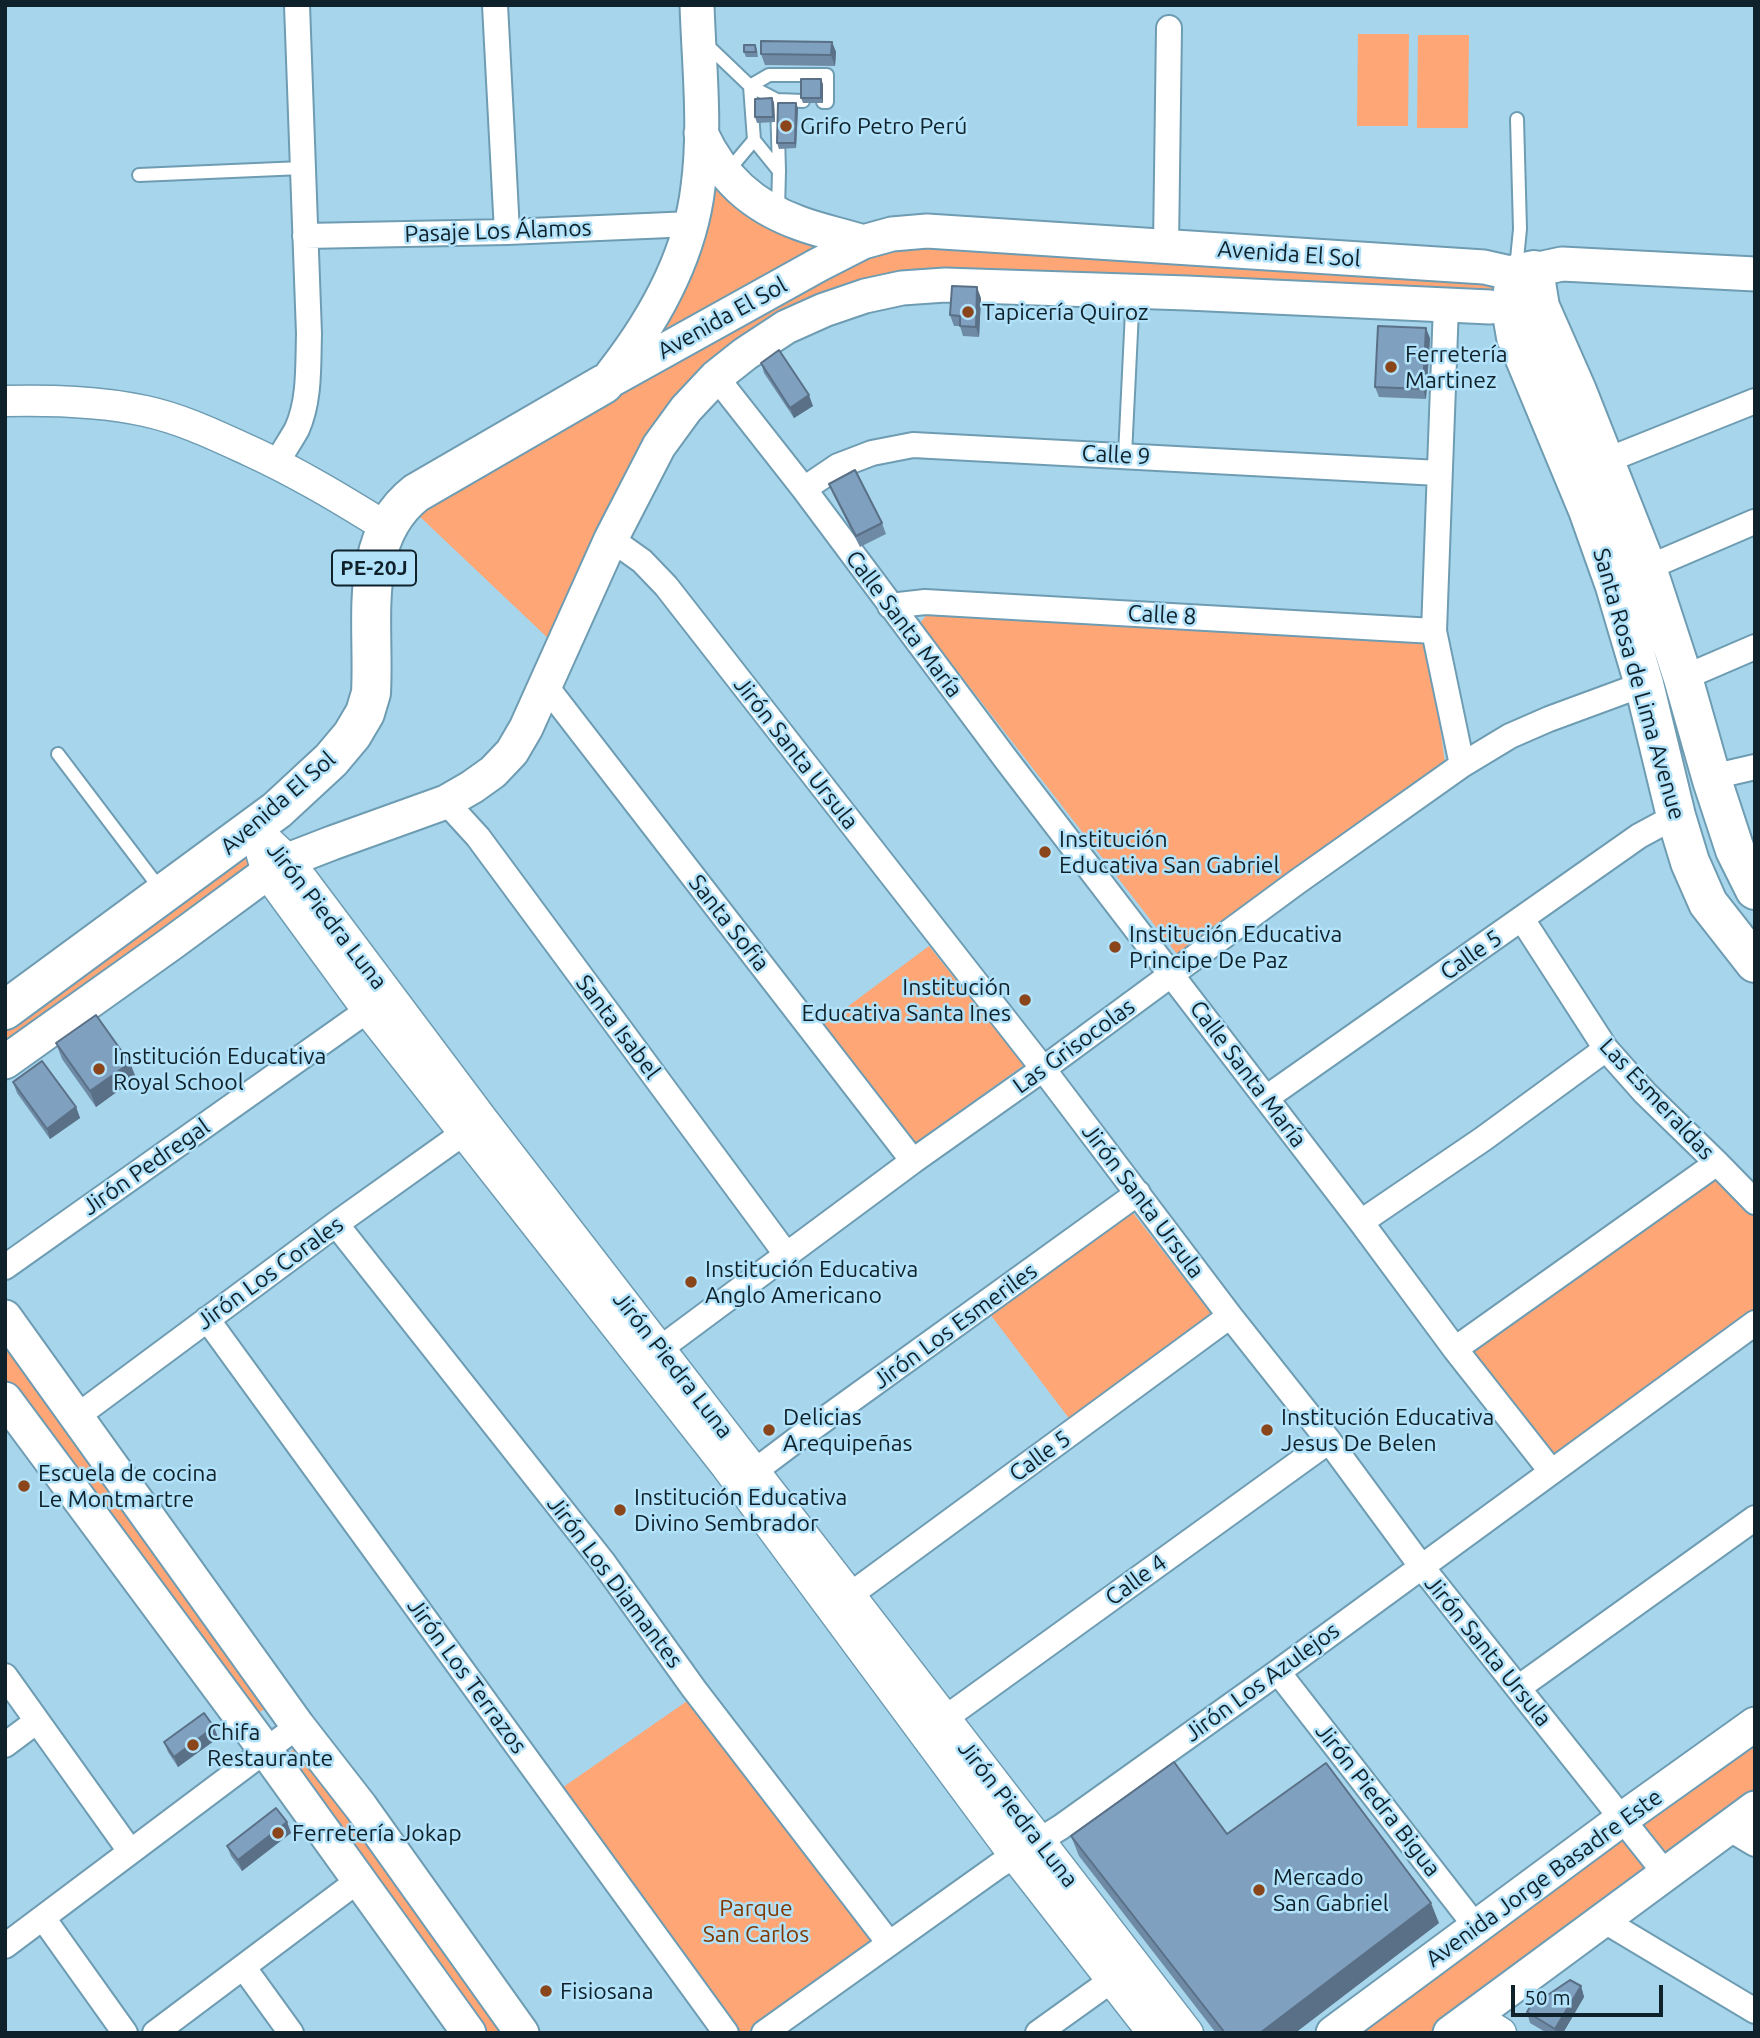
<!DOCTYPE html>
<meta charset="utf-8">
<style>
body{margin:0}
#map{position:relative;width:1760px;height:2038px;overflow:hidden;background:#a6d5ec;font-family:Ubuntu,sans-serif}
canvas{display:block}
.frame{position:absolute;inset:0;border:7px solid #0f212a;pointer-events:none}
.scale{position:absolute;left:1511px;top:1985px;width:152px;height:32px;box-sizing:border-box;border:4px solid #0f212a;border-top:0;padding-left:9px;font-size:21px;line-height:24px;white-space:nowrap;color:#0f212a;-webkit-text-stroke:5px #b2e2f9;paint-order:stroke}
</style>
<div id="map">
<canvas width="1760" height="2038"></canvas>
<div class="frame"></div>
<div class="scale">50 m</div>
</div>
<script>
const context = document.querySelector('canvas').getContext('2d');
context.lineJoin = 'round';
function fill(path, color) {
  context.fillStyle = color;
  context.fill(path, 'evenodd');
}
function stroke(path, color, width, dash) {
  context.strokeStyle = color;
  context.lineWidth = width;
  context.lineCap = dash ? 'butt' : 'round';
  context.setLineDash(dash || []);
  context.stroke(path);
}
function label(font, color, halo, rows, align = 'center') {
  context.font = font + ' Ubuntu,sans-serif';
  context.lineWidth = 5;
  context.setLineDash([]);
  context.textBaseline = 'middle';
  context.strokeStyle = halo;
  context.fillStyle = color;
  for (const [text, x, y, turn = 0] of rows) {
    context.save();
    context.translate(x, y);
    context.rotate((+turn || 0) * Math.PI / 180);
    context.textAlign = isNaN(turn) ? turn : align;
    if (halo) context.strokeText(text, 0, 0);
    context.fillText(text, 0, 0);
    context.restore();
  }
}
fill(new Path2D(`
 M1358 34H1409L1408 126H1357Z
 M1418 35H1469L1468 128H1417Z
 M705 177 830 242 646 351Z
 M892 245 1497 279V293L938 275 729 353 551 641 416 513 703 338Z
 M928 613 1428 639 1445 763 1177 954 920 623Z
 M243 854 250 867 5 1052V1017Z
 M929 946 1024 1065 914 1144 823 1025Z
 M1720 1170 1755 1205V1312L1551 1460 1467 1351Z
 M1130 1209 1214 1317 1071 1421 990 1314Z
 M5 1341 268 1707 256 1714 5 1383Z
 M690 1699 873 1940 746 2033H736L559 1790Z
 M1755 1734V1797L1668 1861 1636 1820Z
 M295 1747H303L510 2033H479L286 1756Z
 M1617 1831 1651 1873 1429 2033H1342Z`), '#ffa676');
const service = new Path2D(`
 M705 43 750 86 754 140 728 171
 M750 86 769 75H827V102H823
 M750 86 777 100 779 171
 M777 100 803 101
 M754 140 779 171 778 210
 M139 175 302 168
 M1516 269 1520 229 1517 119
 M1125 455 1133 291
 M58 754 161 890`);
const minor = new Path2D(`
 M495 5 507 232
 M305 236 507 232 692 224
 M1166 246 1169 28
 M1446 305 1434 631 1462 765
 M716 377 804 489 1008 762 1361 1222 1455 1349 1551 1471
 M1605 461 1755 401
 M277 463C283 451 291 440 297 429 310 400 308 365 309 334L297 5
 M804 489 838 466 872 453 913 445 1439 473
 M611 539 642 561 666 586 1034 1057 1230 1316 1329 1441 1421 1566 1665 1873
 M1647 568 1754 522
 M890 606 925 602 1434 631
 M1683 678 1755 647
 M545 685 913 1161
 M1712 780 1729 773 1755 767
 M446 802 478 837 786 1254
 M1522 919 1606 1049 1645 1093 1717 1163 1755 1202
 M1266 1098 1639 836 1676 816
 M1361 1222 1483 1139 1606 1049
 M336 1224 603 1562 694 1689 889 1943
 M5 1267 382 1000
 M207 1319 726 2033
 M661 1348 913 1161 1043 1069 1297 882 1462 765 1510 736 1549 719 1644 684
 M1455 1349 1717 1163
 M76 1417 336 1224 465 1132
 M739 1483 800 1437 1138 1193
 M850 1595 1230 1316
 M1278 1672 1477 1928
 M5 1676 130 1851
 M1518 1688 1755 1518
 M944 1719 1329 1441
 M5 1745 37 1721
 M1728 1828 1755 1844
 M43 1918 125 2033
 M1603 1920 1755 2011
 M5 1946 298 1726
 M244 1968 291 2033
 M155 2033 359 1880
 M764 2033 998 1866 1061 1827 1278 1672 1755 1323
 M1038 2033 1112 1980`);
const tertiary = new Path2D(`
 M5 401C52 400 99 401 145 411 182 419 215 435 250 451 298 473 341 499 386 527
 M254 828 288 860 483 1120 1188 2033
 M261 852 267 873 368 1011 726 1466 1014 1855 1153 2033
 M1474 2016 1501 2033`);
const secondary = new Path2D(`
 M701 133C722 178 752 206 799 223 820 231 842 235 863 242
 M1534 270 1562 264 1755 274
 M612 374C655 319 690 256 698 187 706 127 699 65 697 5
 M604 384 818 265 863 242 892 234 927 231 1484 267 1515 274
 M5 1062 172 943 267 873 288 860 332 843 446 802 472 787 493 772 512 752 526 728 611 539 659 446 686 409 716 377 745 354 786 327 824 310 865 296 902 288 945 285 1187 293 1490 307
 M5 1317 298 1726 361 1807 522 2033
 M5 1399 266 1751 469 2033
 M1333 2033 1622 1819 1755 1724
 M1450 2033 1755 1808`);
const primary = new Path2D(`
 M1755 890 1735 850 1712 780 1683 678 1647 568 1577 391 1540 307 1534 270 1515 274 1511 308 1516 337 1588 510 1615 586 1644 684 1676 816 1690 862 1708 903 1755 963
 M5 1010 277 810 331 760 352 735 365 713 371 693C375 625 356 540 416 493L604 384`);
stroke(service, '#6e9cb2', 16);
stroke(minor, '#6e9cb2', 28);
stroke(tertiary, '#6e9cb2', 33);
stroke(secondary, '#6e9cb2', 37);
stroke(primary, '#6e9cb2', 42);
stroke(service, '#fff', 12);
stroke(minor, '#fff', 24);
stroke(tertiary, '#fff', 30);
stroke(secondary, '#fff', 33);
stroke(primary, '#fff', 38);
fill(new Path2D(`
 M832 42 836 52 835 66 765 65 761 54Z
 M755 45 757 50 758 57H746L744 52Z
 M823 84V103H803L801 98Z
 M772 98 774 103 775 122 757 123 755 117Z
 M798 108 796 148 779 149 777 143Z
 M981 298 979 337 963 336 960 326H954L950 315Z
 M1430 338 1426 399 1379 397 1375 387Z
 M761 363 813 406 794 418 764 373Z
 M829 484 882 523 886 534 860 547 833 494Z
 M56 1043 130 1063 136 1078 96 1107 62 1059Z
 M13 1082 76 1107 80 1118 50 1139 17 1093Z
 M214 1727 218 1738 178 1767 168 1752 164 1742Z
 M287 1822 291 1833 242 1871 231 1856 227 1846Z
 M1071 1836 1439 1923 1295 2033H1216L1079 1856Z
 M1581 1986 1584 1997 1563 2033H1547L1530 2023 1527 2012Z`), '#6e8aa5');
fill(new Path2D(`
 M832 42 836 52 835 66 831 55Z
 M821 79 823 84V103L821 98Z
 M772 98 774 103 775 122 773 117Z
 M796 103 798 108 796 148 795 143Z
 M977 287 981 298 979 337 976 327Z
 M1426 328 1430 338 1426 399 1423 389Z
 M809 395 813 406 794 418 790 408Z
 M130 1063 136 1078 96 1107 90 1091Z
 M76 1107 80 1118 50 1139 47 1129Z
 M214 1727 218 1738 178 1767 174 1757Z
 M287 1822 291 1833 242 1871 238 1860Z
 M1431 1903 1439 1923 1295 2033H1260Z
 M1581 1986 1584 1997 1563 2033H1557L1555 2029Z`), '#5a7086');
const building = new Path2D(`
 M761 41 832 42 831 55 761 54Z
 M744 45H755L756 52H744Z
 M801 79H821V98H801Z
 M772 98 773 117H755V99Z
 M778 103H796L795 143H777Z
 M952 286 977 287 976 327 960 326V316L950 315Z
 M1378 326 1426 328 1423 389 1375 387Z
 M779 350 809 395 790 408 761 363Z
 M855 470 882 523 856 536 829 484Z
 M96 1015 130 1063 90 1091 56 1043Z
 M42 1061 76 1107 47 1129 13 1082Z
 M204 1713 214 1727 174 1757 164 1742Z
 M1174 1762 1227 1834 1326 1763 1431 1903 1260 2033H1225L1071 1836Z
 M276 1808 287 1822 238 1860 227 1846Z
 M1570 1980 1581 1986 1555 2029 1527 2012 1530 2007Z`);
fill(building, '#80a0c0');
stroke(building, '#5a7086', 2);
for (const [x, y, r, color] of [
 [786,126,7,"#8a451a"],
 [968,312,7,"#8a451a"],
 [1391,367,7,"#8a451a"],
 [1045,852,7,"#8a451a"],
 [1115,947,7,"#8a451a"],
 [1025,1000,7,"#8a451a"],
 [99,1069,7,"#8a451a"],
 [691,1282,7,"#8a451a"],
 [769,1430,7,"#8a451a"],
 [1267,1430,7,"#8a451a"],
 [24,1486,7,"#8a451a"],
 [620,1510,7,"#8a451a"],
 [193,1745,7,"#8a451a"],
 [278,1833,7,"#8a451a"],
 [1259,1890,7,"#8a451a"],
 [546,1991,7,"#8a451a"]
]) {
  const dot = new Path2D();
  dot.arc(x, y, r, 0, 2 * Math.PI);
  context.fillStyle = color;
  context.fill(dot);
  stroke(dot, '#b2e2f9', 2.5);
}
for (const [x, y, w] of [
 [374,568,84]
]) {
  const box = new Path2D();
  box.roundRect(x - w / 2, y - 17.5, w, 35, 5);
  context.fillStyle = '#b2e2f9';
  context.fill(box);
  stroke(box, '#0f212a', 2);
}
label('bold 21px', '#0f212a', null, [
 ["PE-20J",374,568]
]);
label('23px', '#0f212a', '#b2e2f9', [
 ["Grifo Petro Perú",800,126],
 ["Tapicería Quiroz",982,312],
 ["Ferretería",1405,354],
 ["Martinez",1405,380],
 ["Institución",1059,839],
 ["Educativa San Gabriel",1059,865],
 ["Institución Educativa",1129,934],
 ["Principe De Paz",1129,960],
 ["Institución",1011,987,"right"],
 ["Educativa Santa Ines",1011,1013,"right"],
 ["Institución Educativa",113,1056],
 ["Royal School",113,1082],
 ["Institución Educativa",705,1269],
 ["Anglo Americano",705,1295],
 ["Delicias",783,1417],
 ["Arequipeñas",783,1443],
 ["Institución Educativa",1281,1417],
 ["Jesus De Belen",1281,1443],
 ["Escuela de cocina",38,1473],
 ["Le Montmartre",38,1499],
 ["Institución Educativa",634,1497],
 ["Divino Sembrador",634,1523],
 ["Chifa",207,1732],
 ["Restaurante",207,1758],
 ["Ferretería Jokap",292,1833],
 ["Mercado",1273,1877],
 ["San Gabriel",1273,1903],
 ["Fisiosana",560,1991]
], 'left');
label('23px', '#0f212a', '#b2e2f9', [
 ["Pasaje Los Álamos",498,231,-2],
 ["Avenida El Sol",1289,254,4],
 ["Avenida El Sol",722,318,-29],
 ["Calle 9",1116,455,3],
 ["Calle 8",1162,615,3],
 ["Calle Santa María",904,624,53],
 ["Santa Rosa de Lima Avenue",1639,684,74],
 ["Jirón Santa Ursula",796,753,52],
 ["Avenida El Sol",278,803,-41],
 ["Jirón Piedra Luna",327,916,52],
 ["Santa Sofia",729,923,52],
 ["Calle 5",1471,955,-35],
 ["Santa Isabel",618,1027,53],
 ["Las Grisocolas",1074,1046,-36],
 ["Calle Santa María",1248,1074,53],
 ["Las Esmeraldas",1657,1099,47],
 ["Jirón Pedregal",146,1167,-35],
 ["Jirón Santa Ursula",1143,1201,53],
 ["Jirón Los Corales",270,1273,-36],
 ["Jirón Los Esmeriles",955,1326,-36],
 ["Jirón Piedra Luna",673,1365,52],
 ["Calle 5",1040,1456,-36],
 ["Calle 4",1136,1580,-36],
 ["Jirón Los Diamantes",615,1582,53],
 ["Jirón Santa Ursula",1488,1651,51],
 ["Jirón Los Terrazos",467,1676,54],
 ["Jirón Los Azulejos",1262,1682,-36],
 ["Jirón Piedra Bigua",1378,1800,52],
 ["Jirón Piedra Luna",1018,1814,52],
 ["Avenida Jorge Basadre Este",1544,1878,-36]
]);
label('23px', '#813800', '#b2e2f9', [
 ["Parque",756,1908],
 ["San Carlos",756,1934]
]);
</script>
